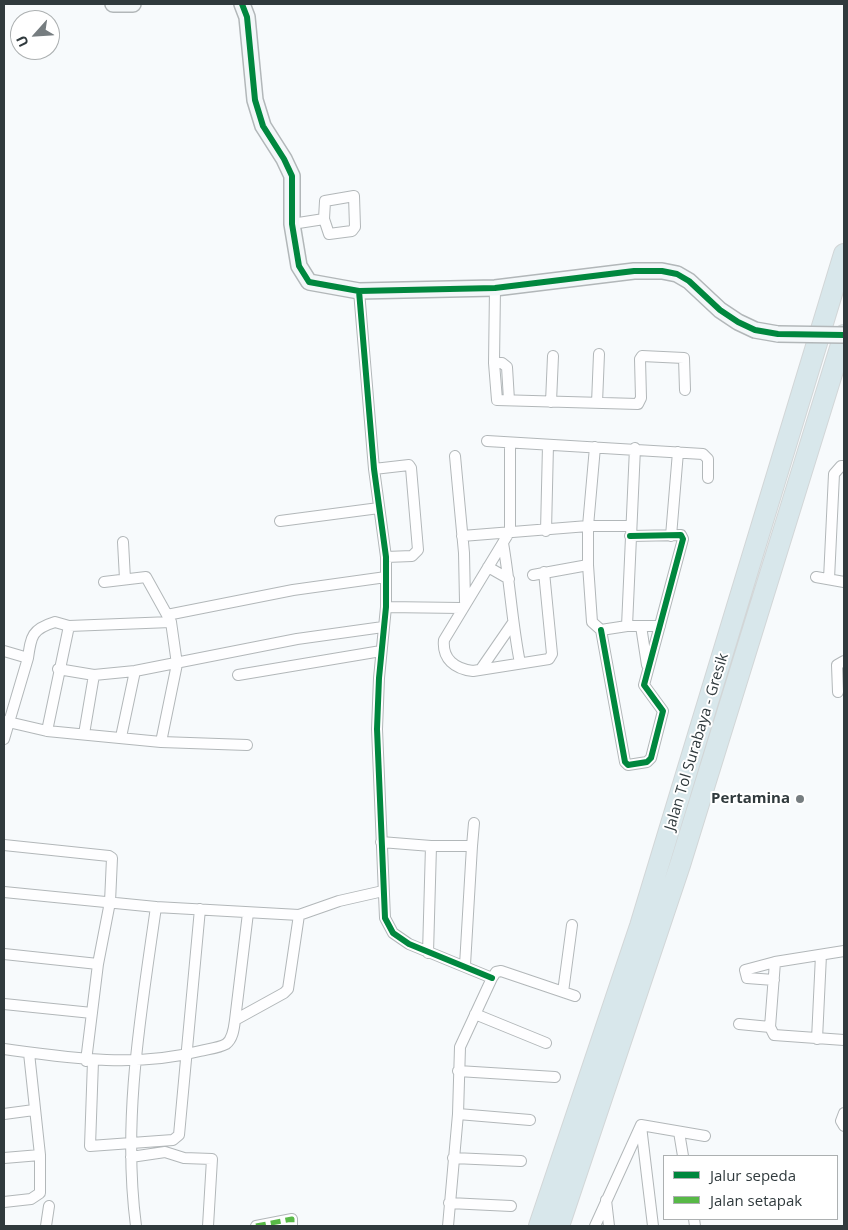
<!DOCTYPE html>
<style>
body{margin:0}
#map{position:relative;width:848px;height:1230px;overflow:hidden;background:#f7fafc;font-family:"Open Sans",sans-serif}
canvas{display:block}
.frame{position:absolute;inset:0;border:5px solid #303a3d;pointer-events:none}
.legend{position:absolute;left:663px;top:1155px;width:175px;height:65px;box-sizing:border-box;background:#fff;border:1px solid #acb0b1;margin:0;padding:6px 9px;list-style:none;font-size:15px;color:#303a3d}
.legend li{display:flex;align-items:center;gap:10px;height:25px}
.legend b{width:25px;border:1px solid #acb0b1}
.north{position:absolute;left:10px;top:10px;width:50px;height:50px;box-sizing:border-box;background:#fff;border:1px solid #acb0b1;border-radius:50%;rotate:244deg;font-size:14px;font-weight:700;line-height:20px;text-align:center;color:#303a3d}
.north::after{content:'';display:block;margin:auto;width:18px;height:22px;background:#767d80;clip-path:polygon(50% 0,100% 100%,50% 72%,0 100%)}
</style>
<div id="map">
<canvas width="848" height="1230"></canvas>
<div class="frame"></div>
<ul class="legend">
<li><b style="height:6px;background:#00873e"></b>Jalur sepeda</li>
<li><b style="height:6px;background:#58b947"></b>Jalan setapak</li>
</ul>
<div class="north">U</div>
</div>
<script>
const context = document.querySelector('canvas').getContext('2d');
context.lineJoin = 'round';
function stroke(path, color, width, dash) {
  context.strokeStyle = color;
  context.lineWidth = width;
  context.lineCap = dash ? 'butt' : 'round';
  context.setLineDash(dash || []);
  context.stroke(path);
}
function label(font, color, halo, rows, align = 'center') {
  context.font = font + ' "Open Sans",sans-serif';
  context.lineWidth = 4;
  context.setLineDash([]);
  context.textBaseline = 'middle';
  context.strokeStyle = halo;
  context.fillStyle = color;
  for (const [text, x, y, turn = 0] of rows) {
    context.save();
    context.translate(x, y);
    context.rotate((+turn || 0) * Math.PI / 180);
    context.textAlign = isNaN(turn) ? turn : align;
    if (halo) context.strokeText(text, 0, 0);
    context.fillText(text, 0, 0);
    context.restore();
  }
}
const street = new Path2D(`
 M292 224 324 219 329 234 352 231 355 227 354 196 325 201 324 219
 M495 288 494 363 497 400 638 404 641 398 640 359 642 356 684 358 685 390
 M359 291 374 469 386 557V607L379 678 377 729 385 918 393 933 409 944 492 978
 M494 363H502L507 367 509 400
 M551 402 553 356
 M597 403 599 354
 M487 441 703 454 708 459V478
 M510 443V531L444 640C442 659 455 669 473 671L549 659 552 654 544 572
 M595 447 588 526V565L592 622 601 630 627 626H660
 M455 456 464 553 465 602
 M374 469 409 465 411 468 418 550 412 556 386 557
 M280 521 379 508
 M546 531 548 445
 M462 536 588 526H631
 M671 536 678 452
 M123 542 125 579
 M503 543C510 583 512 623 520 663
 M488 567 509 579
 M533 575 588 565
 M816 577 844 582
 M829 579 834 474 841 466H844
 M104 582 146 577 171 622 177 664 161 742
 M386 607 461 608
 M167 615 293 590 386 577
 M627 626 635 448
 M641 626 647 665
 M601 630 625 762 628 765 647 762 651 758 663 711 644 685 683 539 681 535 630 536
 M4 651 28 658C31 636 32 629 55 622L69 626
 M58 669 94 675 135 671 297 639 383 627
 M481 669 512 624
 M238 675 381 651
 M838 692 837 665 844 661
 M4 721 47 731 161 742 247 745
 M47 731 69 626 171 622
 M84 734 94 675
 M121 737 135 671
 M4 739 28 658
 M381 842 431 846H472L465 965
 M4 845 109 856 112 858 110 902 98 964 86 1061
 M472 846 474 823
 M4 892 156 907 299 915 339 901 383 891
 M428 953 431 846
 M4 954 98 964
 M775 962 770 1027 774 1035 844 1040
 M774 980 747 978 745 970 775 962 844 951
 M563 992 572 925
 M4 1004 92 1013
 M475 1014 546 1043
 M235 1020 248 913
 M739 1024 770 1027
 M817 1039 821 955
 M4 1049C70 1058 134 1068 200 1051 208 1049 219 1048 226 1044 233 1039 234 1028 235 1020L284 993 288 989 299 915
 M93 1061 90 1146 173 1140 179 1135 200 909
 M458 1071 555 1077
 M844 1113 841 1121 844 1126
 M4 1114 34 1110
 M458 1114 530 1120
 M641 1125 705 1136
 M641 1126 653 1226
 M679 1132 683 1156
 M131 1157 165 1152 184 1158 212 1159 208 1226
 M4 1158 40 1155
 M453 1158 521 1161
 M606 1200 609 1226
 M4 1202 31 1199 40 1193V1155L29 1053
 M449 1203 511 1206
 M694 1219 695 1226
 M46 1226 49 1206
 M136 1226C122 1119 141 1013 156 907
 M256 1226 292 1219V1226
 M448 1226 458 1114 460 1047 492 978 496 972 501 971 575 996
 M595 1226 641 1125`);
const secondary = new Path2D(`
 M113 4H133
 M242 4 247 17 255 100 263 126 284 159 292 176V224L299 266 309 282 359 291 495 288 634 271H662L677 274 689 281 720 310 738 322 755 330 778 334`);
const highway = new Path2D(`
 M539 1226 640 926 844 254
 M559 1226 680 865 844 335`);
stroke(street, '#b2b7b9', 12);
stroke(secondary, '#b2b7b9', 18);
stroke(highway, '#d2d6d7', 22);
stroke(street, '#fefeff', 10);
stroke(secondary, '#f3f7f9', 15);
stroke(highway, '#d8e7eb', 20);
const secondaryBridge = new Path2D(`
 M778 334 844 335`);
stroke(secondaryBridge, '#b2b7b9', 18, []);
stroke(secondaryBridge, '#f3f7f9', 15);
stroke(new Path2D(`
 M256 1226 292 1219V1226`), '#58b947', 5, [10, 5]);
stroke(new Path2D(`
 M242 4 247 17 255 100 263 126 284 159 292 176V224L299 266 309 282 359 291 495 288 634 271H662L677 274 689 281 720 310 738 322 755 330 778 334 844 335
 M359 291 374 469 386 557V607L379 678 377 729 385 918 393 933 409 944 492 978
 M601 630 625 762 628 765 647 762 651 758 663 711 644 685 683 539 681 535 630 536`), '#00873e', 6);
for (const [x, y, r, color] of [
 [800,799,5,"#767d80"]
]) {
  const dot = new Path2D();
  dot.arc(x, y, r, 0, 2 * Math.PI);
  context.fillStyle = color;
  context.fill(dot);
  stroke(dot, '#fff', 2);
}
label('15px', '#303a3d', '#fff', [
 ["Jalan Tol Surabaya - Gresik",697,742,-73]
]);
label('bold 15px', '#303a3d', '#fff', [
 ["Pertamina",790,799]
], 'right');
</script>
